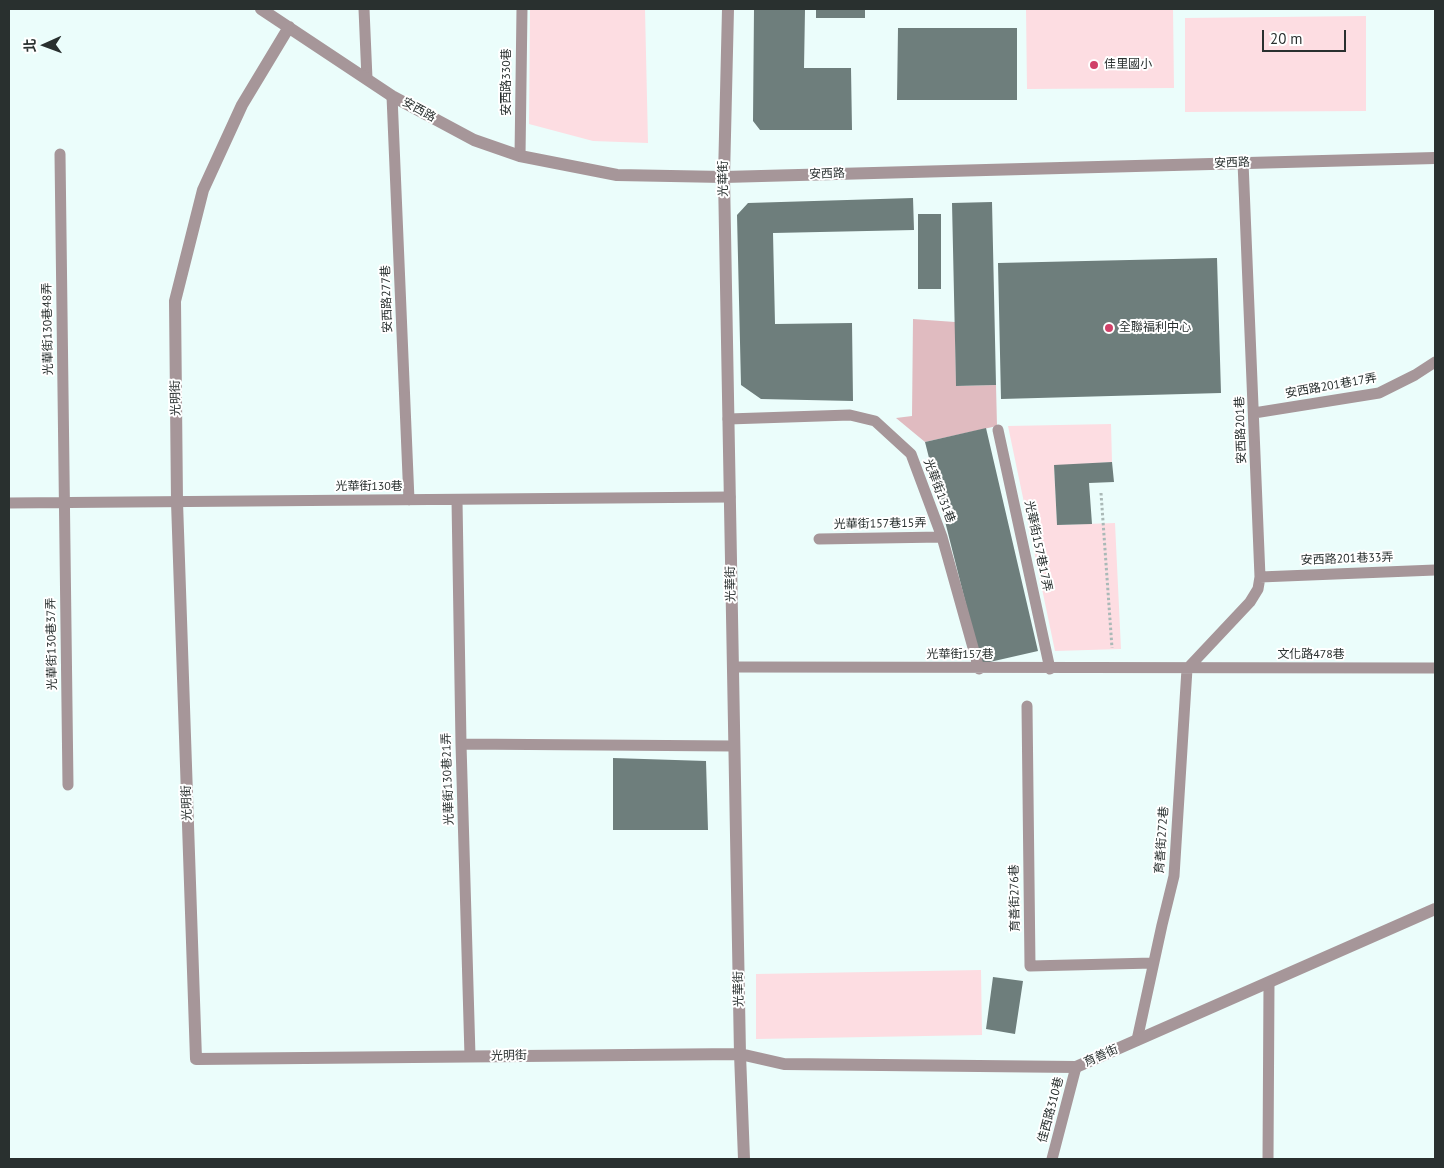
<!DOCTYPE html>
<meta charset="utf-8">
<style>
body{margin:0}
#map{position:relative;width:1444px;height:1168px;overflow:hidden;background:#ebfdfb;font-family:"PT Sans","Noto Sans TC",sans-serif}
canvas{display:block}
.frame{position:absolute;inset:0;border:10px solid #29302f;pointer-events:none}
.north{position:absolute;left:20px;top:20px;width:50px;height:50px;-webkit-text-stroke:4px #fff;paint-order:stroke;rotate:268deg;font-size:14px;font-weight:700;line-height:20px;text-align:center;color:#29302f}
.north::after{content:'';display:block;margin:auto;width:18px;height:22px;background:#29302f;clip-path:polygon(50% 0,100% 100%,50% 72%,0 100%)}
.scale{position:absolute;left:1262px;top:30px;width:84px;height:22px;box-sizing:border-box;border:2px solid #29302f;border-top:0;padding-left:6px;font-size:15px;line-height:18px;white-space:nowrap;color:#29302f;-webkit-text-stroke:4px #fff;paint-order:stroke}
</style>
<div id="map">
<canvas width="1444" height="1168"></canvas>
<div class="frame"></div>
<div class="north">北</div>
<div class="scale">20 m</div>
</div>
<script>
const context = document.querySelector('canvas').getContext('2d');
context.lineJoin = 'round';
function fill(path, color) {
  context.fillStyle = color;
  context.fill(path, 'evenodd');
}
function stroke(path, color, width, dash) {
  context.strokeStyle = color;
  context.lineWidth = width;
  context.lineCap = dash ? 'butt' : 'round';
  context.setLineDash(dash || []);
  context.stroke(path);
}
function label(font, color, halo, rows, align = 'center') {
  context.font = font + ' "PT Sans","Noto Sans TC",sans-serif';
  context.lineWidth = 4;
  context.setLineDash([]);
  context.textBaseline = 'middle';
  context.strokeStyle = halo;
  context.fillStyle = color;
  for (const [text, x, y, turn = 0] of rows) {
    context.save();
    context.translate(x, y);
    context.rotate((+turn || 0) * Math.PI / 180);
    context.textAlign = isNaN(turn) ? turn : align;
    if (halo) context.strokeText(text, 0, 0);
    context.fillText(text, 0, 0);
    context.restore();
  }
}
fill(new Path2D(`
 M530 9H645L648 143 593 141 529 124Z
 M1026 9H1173L1174 88 1027 89Z
 M1366 16V111L1185 112V18Z
 M1111 424 1112 462 1054 466 1057 525 1115 523 1121 649 1055 651 1008 426Z
 M981 970 982 1035 756 1039V974Z`), '#fddde2');
fill(new Path2D(`
 M913 319 955 322 956 386 996 385 997 426 925 442 896 418 912 416Z`), '#e0bbc0');
fill(new Path2D(`
 M754 9H800L805 10 804 68H851L852 130H760L753 121Z
 M816 9H865V18H816Z
 M898 28H1017V100H897Z
 M913 198 914 230 773 233 775 324 852 323 853 401 761 399 741 385 737 215 748 203Z
 M992 202 996 385 956 386 952 203Z
 M918 214H941V289H918Z
 M1217 258 1221 393 1001 399 998 263Z
 M986 428 1038 651 981 664 925 442Z
 M1112 462 1114 482 1089 483 1092 524 1057 525 1054 465Z
 M613 758 706 761 708 830H613Z
 M993 977 1023 981 1015 1034 986 1029Z`), '#6e7e7c');
stroke(new Path2D(`
 M1101 493 1112 648`), '#aab9b7', 3, [2.5, 2.5]);
stroke(new Path2D(`
 M364 9 367 79
 M392 96 409 500
 M60 154 68 785
 M520 156 522 9
 M1254 413 1379 393 1415 375 1435 362
 M728 419 850 415 875 421 911 454 942 537 979 669
 M998 430 1050 669
 M457 500 461 744 470 1056
 M9 503 730 497
 M819 539 942 537
 M1260 577 1435 570
 M733 667 1435 668
 M1187 669 1250 602 1258 589 1260 577 1243 162
 M1027 706 1030 966 1153 963
 M461 744 734 746
 M1137 1040 1162 925 1174 876 1187 669
 M1052 1159 1076 1067
 M1268 1159 1269 983`), '#a69699', 11);
stroke(new Path2D(`
 M261 9 392 96 474 140 520 156 617 175 724 177 1435 158
 M728 9 724 177 740 1054 744 1159
 M289 27 242 105 203 190 175 301 177 502 196 1059 740 1054 784 1064 1076 1067 1435 909`), '#a69699', 12);
for (const [x, y, r, color] of [
 [1094,65,5,"#d04169"],
 [1109,328,5,"#d04169"]
]) {
  const dot = new Path2D();
  dot.arc(x, y, r, 0, 2 * Math.PI);
  context.fillStyle = color;
  context.fill(dot);
  stroke(dot, '#fff', 2);
}
label('12px', '#29302f', '#fff', [
 ["佳里國小",1104,65],
 ["全聯福利中心",1119,328]
], 'left');
label('12px', '#29302f', '#fff', [
 ["安西路330巷",507,82,-90],
 ["安西路",419,110,29],
 ["安西路",1232,163,-2],
 ["安西路",827,174,-2],
 ["光華街",724,179,-90],
 ["安西路277巷",387,299,-92],
 ["光華街130巷48弄",48,329,-91],
 ["安西路201巷17弄",1331,386,-10],
 ["光明街",176,398,-91],
 ["安西路201巷",1241,430,-92],
 ["光華街130巷",369,487],
 ["光華街131巷",939,491,69],
 ["光華街157巷15弄",880,524,-1],
 ["光華街157巷17弄",1038,546,78],
 ["安西路201巷33弄",1347,559,-2],
 ["光華街",731,584,-91],
 ["光華街130巷37弄",52,644,-91],
 ["光華街157巷",960,655],
 ["文化路478巷",1311,655],
 ["光華街130巷21弄",448,779,-92],
 ["光明街",187,803,-92],
 ["育善街272巷",1162,840,-86],
 ["育善街276巷",1015,898,-91],
 ["光華街",739,989,-91],
 ["光明街",509,1056,-1],
 ["育善街",1101,1056,-24],
 ["佳西路310巷",1051,1110,-75]
]);
</script>
